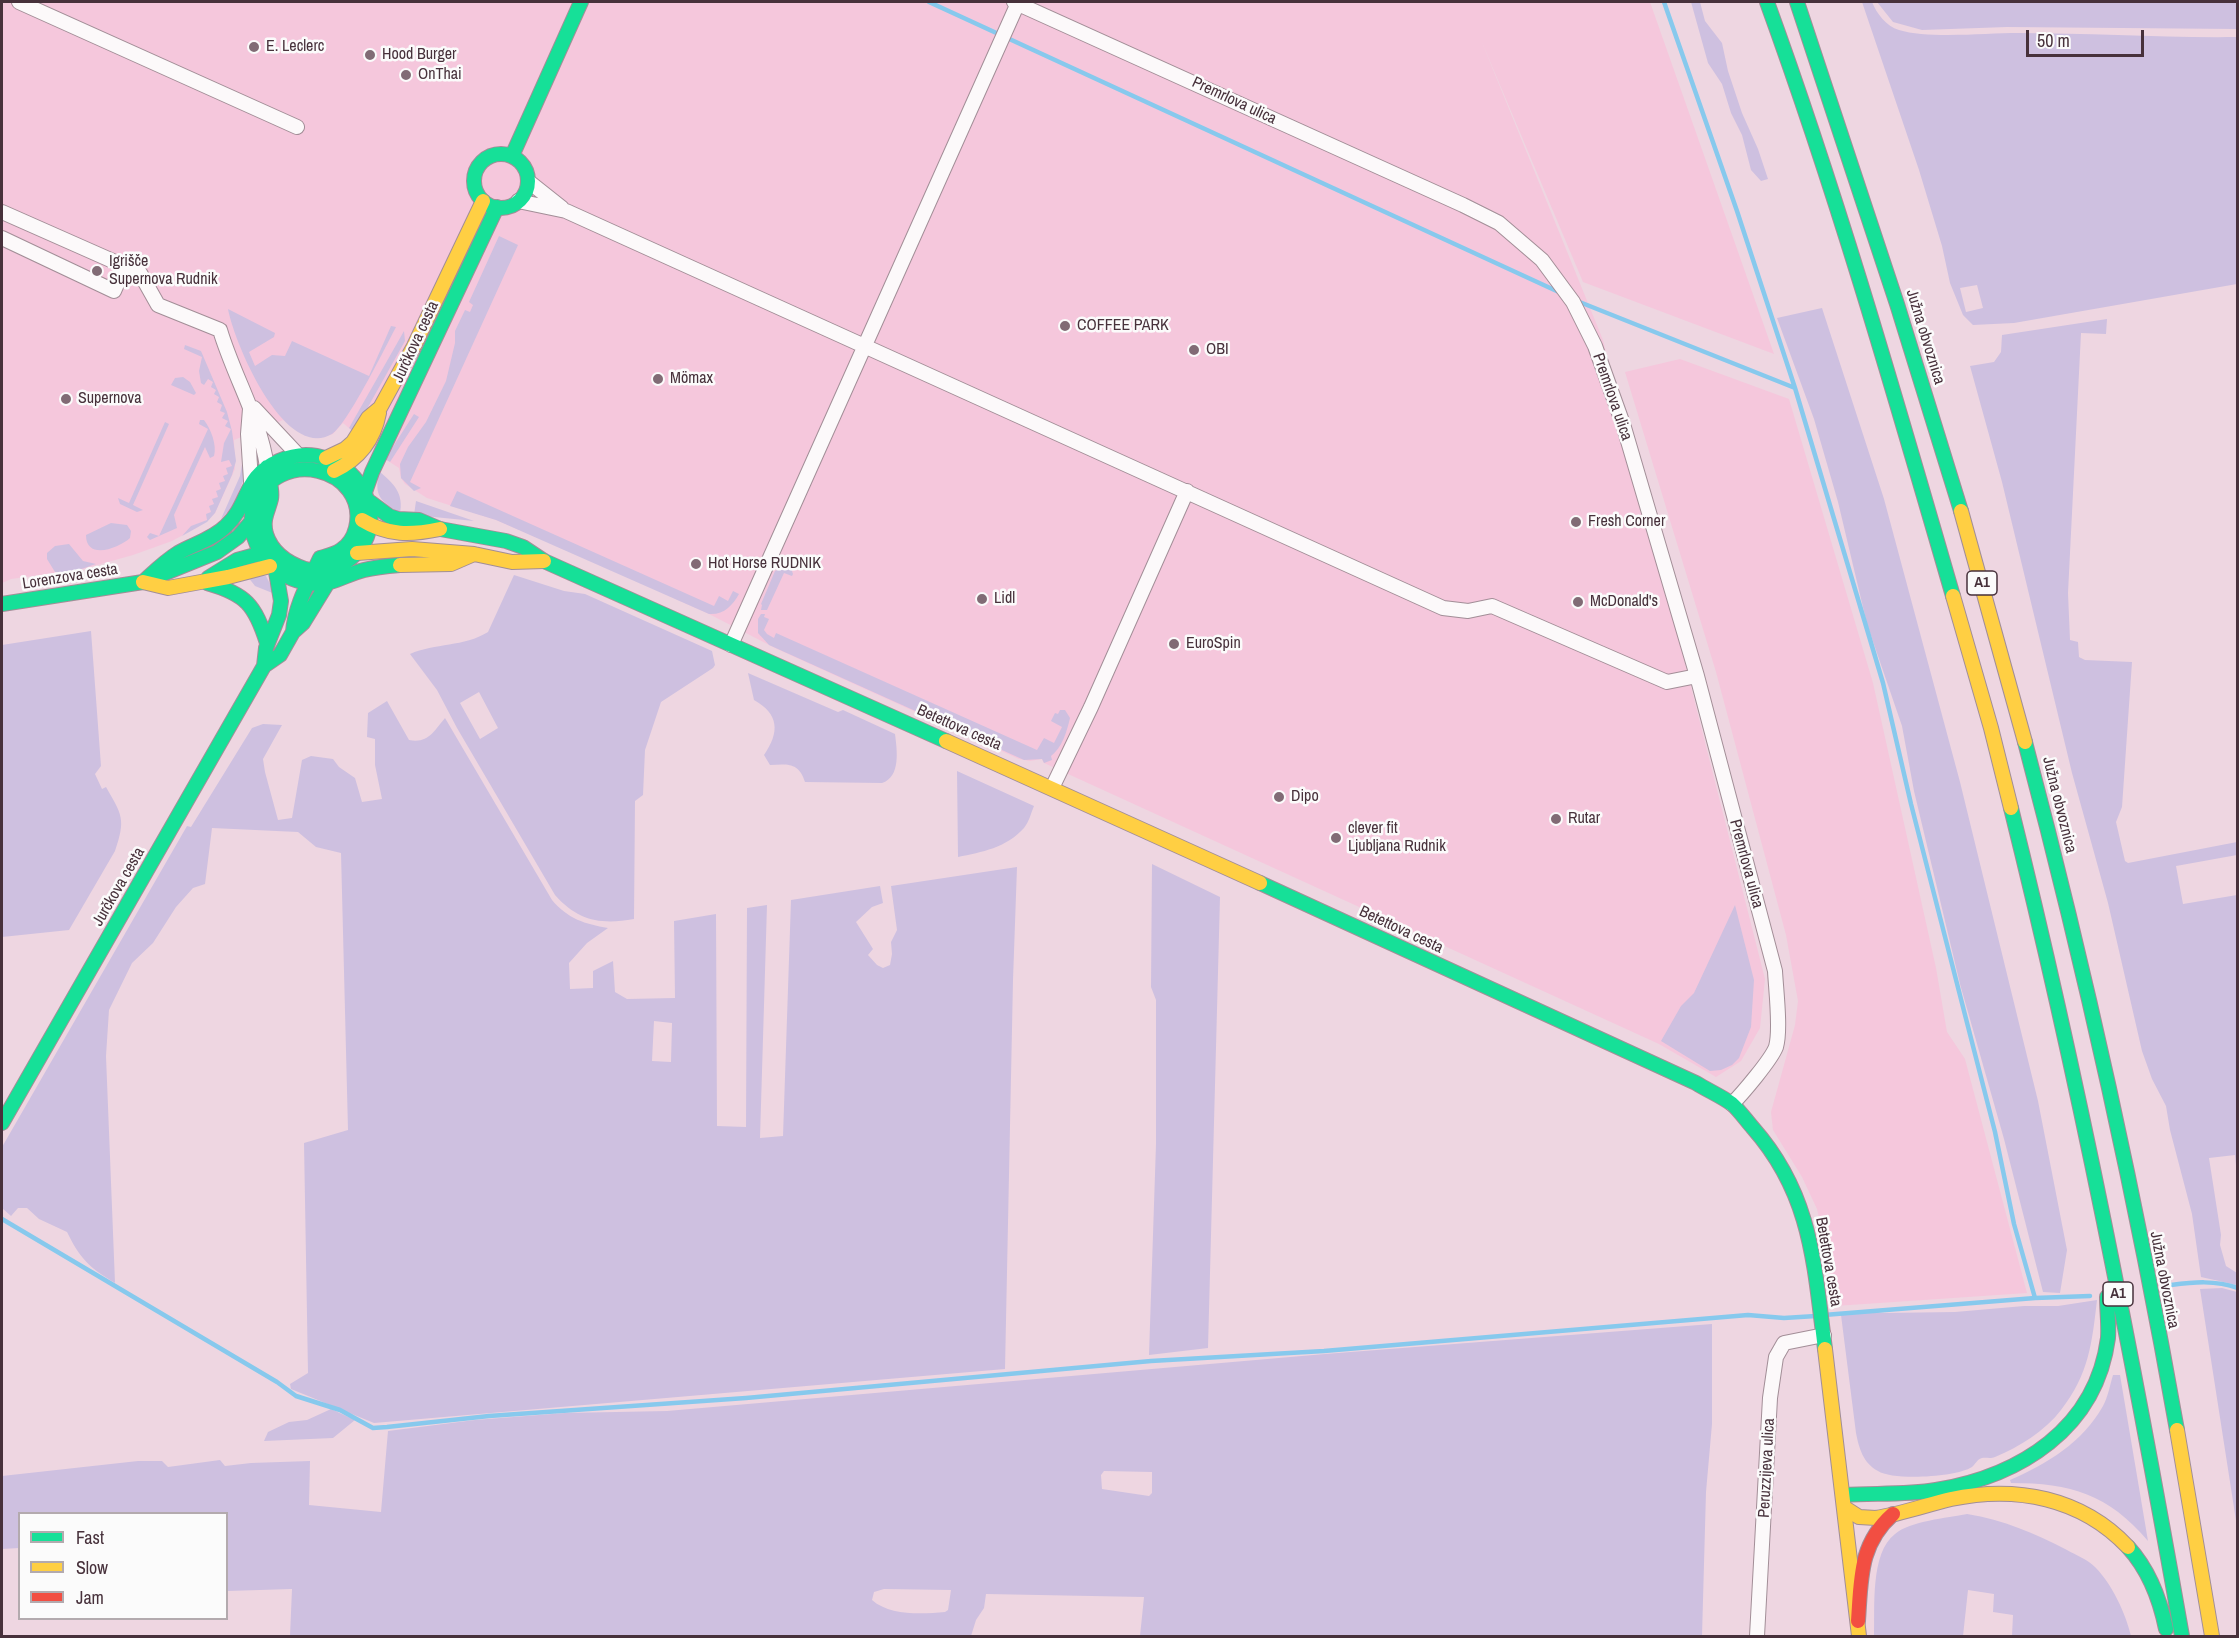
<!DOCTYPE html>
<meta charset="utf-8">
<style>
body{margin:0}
#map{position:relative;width:2239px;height:1638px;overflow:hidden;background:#eed6e1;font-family:"Archivo Narrow",sans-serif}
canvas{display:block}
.frame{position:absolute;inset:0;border:3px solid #47313b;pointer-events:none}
.legend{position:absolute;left:18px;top:1512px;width:210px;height:108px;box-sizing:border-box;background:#fbfbfb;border:2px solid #b3aaae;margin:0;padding:8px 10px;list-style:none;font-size:18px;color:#47313b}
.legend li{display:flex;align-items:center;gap:12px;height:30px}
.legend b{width:30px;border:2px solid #b3aaae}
.scale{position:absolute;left:2026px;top:30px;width:118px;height:27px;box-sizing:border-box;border:3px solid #47313b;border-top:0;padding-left:8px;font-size:18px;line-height:21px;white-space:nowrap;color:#47313b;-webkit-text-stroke:4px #fbfbfb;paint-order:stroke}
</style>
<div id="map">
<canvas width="2239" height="1638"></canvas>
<div class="frame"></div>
<ul class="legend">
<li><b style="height:8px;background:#16e098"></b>Fast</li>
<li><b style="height:8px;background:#ffcf43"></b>Slow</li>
<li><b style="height:8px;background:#f24e42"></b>Jam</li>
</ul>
<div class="scale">50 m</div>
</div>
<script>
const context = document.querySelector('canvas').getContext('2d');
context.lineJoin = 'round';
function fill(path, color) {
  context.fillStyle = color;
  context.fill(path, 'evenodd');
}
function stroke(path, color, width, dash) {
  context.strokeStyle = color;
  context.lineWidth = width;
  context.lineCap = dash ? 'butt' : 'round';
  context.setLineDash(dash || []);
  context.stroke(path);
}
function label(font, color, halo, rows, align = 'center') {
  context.font = font + ' "Archivo Narrow",sans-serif';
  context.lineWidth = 5;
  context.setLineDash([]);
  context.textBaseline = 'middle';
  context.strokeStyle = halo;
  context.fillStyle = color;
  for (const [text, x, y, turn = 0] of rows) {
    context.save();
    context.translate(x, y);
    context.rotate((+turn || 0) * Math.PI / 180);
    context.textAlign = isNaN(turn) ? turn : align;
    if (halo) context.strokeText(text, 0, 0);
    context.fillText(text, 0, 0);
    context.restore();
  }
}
fill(new Path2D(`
 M2 2H1650L1774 354 1583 282 1481 40 1603 340 1765 979 1760 1028 1741 1061 1716 1077 1659 1044 1044 763 1042 759 1030 761 1019 759 777 649 709 614 592 561 496 520 427 498 405 484 401 478 399 468 385 459 343 423 333 434 318 438 299 432 283 420 234 440 235 469 215 513 198 527 172 541 133 555 83 569 11 579 2 583Z
 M1680 359 1789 399 1873 683 1936 968 1947 1032 1965 1059 2027 1293 1835 1306 1829 1263 1817 1209 1802 1177 1773 1130 1771 1112 1795 1025 1798 1001 1786 935 1716 672 1625 372Z`), '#f5c7dc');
fill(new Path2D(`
 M1691 2H1700L1705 21 1722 43 1728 71 1742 113 1758 149 1768 179 1761 181 1751 170 1742 135 1731 113 1722 84 1708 63Z
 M1862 2H1872C1877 14 1886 26 1899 30 1928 39 1986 33 2018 33 2091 33 2164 38 2237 37V284L2014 323 1973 325 1963 315 1950 283 1942 246 1919 170ZM1977 285 1983 308 1966 312 1960 288Z
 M1877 2H2237V29L2007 27 1922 30 1893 22Z
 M499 236 518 245 410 482 421 488 414 491 401 478 400 464 408 447 426 422 446 381 455 343V331L465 310 470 312 473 305 469 302Z
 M1822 308 1884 499 1960 782 2038 1101 2067 1250 2060 1293 2043 1292 2004 1139 1960 984 1914 791 1902 726 1867 624 1838 502 1814 419 1777 318Z
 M228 309 275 333 274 337 249 352 255 366 272 355 285 356 292 341 369 376 391 326 396 327C386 346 347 425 332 434 284 462 234 342 228 309Z
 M2107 319 2106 334 2081 333 2068 593 2070 640 2078 642 2079 657 2085 660 2132 662 2122 807 2116 822 2125 861 2128 863 2237 842V855L2176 866 2183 904 2237 895V1175L2235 1155 2209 1158 2221 1235 2220 1245 2226 1266 2237 1273V1285L2201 1277 2192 1214 2170 1130 2166 1106 2152 1079 2142 1051 2108 903 2072 773 2002 482 1970 366 1994 362 2001 352 2002 335Z
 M404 331 405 341 354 432 349 428Z
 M185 345 201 351 227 412 232 431 236 461 232 475 215 513 207 522 182 536 191 526 207 520 206 514 211 512 209 506 214 504 212 499 218 497 216 491 221 489 219 483 225 481 223 476 228 474 226 468 232 466 229 460 221 462 224 443 231 429 225 426 228 421 222 418 225 413 220 411 222 405 217 402 219 397 214 394 216 390 211 387 213 382 208 379 204 385 201 383 199 371 202 357 184 349Z
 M183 377 190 382 196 393 194 395 171 385 175 378Z
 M414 414 419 417 390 462 385 459Z
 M200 420H204C211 429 217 445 214 456L210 458 205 447 174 515 177 528 150 540 147 537 150 533 159 536 208 429 199 424Z
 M165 422 169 424 133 505 143 510 137 512 120 504 118 498 129 503Z
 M243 458 246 474 233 506 221 519 240 476Z
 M379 471C394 484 404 493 400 514 380 499 374 498 379 471Z
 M457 491 714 606 719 596 728 601 733 591 739 594C732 606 724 615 709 614L496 520 450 506Z
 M416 501 474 521 414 515Z
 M111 523 127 525 131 531 130 538C119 548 86 561 86 535Z
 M69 544 83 561 96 564C84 568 68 575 55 572L47 559V553L55 546Z
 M784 567 791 568 793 574 792 576 784 573 767 610H761L762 605 761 604 775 571Z
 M514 575 564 591 585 594 712 651 715 665 713 668 661 702 645 750 643 795 635 801 634 919C601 925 578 921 555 895L457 728 437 690 410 654C435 643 464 647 488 632ZM479 692 498 728 480 739 460 703Z
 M266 576 275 594 255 586 248 577Z
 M761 614H765L764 617 769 619 764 630 767 634 774 638 776 633 1037 750 1044 738 1054 743 1062 727 1051 721 1055 713 1058 714 1060 710H1065L1070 718C1067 731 1062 748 1051 756L1052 760 1044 763 1042 759 1024 760 769 645 758 633V619Z
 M91 631 101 766 95 774 102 789 106 787C122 815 126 819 115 851L69 930 2 937V645Z
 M748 673 838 712 843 710 895 734C897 750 901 777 882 783L805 782C799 762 787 764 770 765L764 755C780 732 779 714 754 700Z
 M387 701 409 740C428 744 434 731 445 718L552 900C568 919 585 924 608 928L587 943 569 963 570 989 593 988V971L613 961 615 992 627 999 675 998 674 921 716 914 717 1126 746 1127 747 908 767 905 760 1138 783 1136 791 900 880 886 883 903 872 907 856 922 873 949 868 955 877 965 883 968 890 965 892 954 891 942 897 930 891 886 1017 867 1013 980 1005 1369 374 1423 291 1389 290 1384 308 1373 304 1143 348 1130 341 853 316 847 298 832 212 828 205 884 193 888 176 907 153 943 132 963 109 1010 106 1056 115 1283C90 1268 80 1259 67 1232L39 1219 27 1208H18L11 1216 2 1208V1147L187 826 191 827 252 728 263 724 282 725 263 759 265 772 278 820 292 818 302 760 311 756 333 759 339 767 355 778 362 802 382 799 375 765V739L367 737 368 713ZM654 1021 672 1023 671 1062 652 1061Z
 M957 771 1034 806C1031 813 1029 822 1024 828 1006 848 982 852 958 857Z
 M1152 864 1220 897 1208 1348 1149 1355 1156 1144V1000L1151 987Z
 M1735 905 1754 980 1751 1027 1739 1058 1732 1065 1721 1070 1710 1071 1661 1041 1681 1006 1694 993Z
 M2222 1288 2237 1292V1527L2200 1289Z
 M2097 1300C2092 1343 2089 1374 2061 1410 2045 1431 2019 1447 1995 1457 1990 1459 1986 1457 1982 1458 1976 1460 1976 1464 1972 1467 1957 1477 1893 1481 1878 1471 1863 1463 1859 1448 1856 1433L1841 1315 1862 1311 1884 1313 1955 1312 2024 1306H2058Z
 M1712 1324V1424L1706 1492 1702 1636H1140L1144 1597 986 1594 984 1608 976 1620 971 1636H290L292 1589 227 1591 226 1514H20L19 1548 2 1549V1476L138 1461H162L168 1467 220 1460 225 1466 251 1463 310 1461 309 1505 381 1512 388 1431 475 1420 565 1413 667 1411 1325 1354ZM1104 1471 1152 1472V1493L1149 1496 1102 1489 1101 1475ZM884 1589 951 1590 948 1610 945 1612C922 1614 890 1616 872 1600L874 1592Z
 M2113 1375H2120L2148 1541C2108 1494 2071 1483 2011 1483L2010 1480C2047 1464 2083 1442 2103 1406 2108 1397 2110 1385 2113 1375Z
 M331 1409 355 1420 333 1438 264 1441 268 1432 289 1422 307 1420Z
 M1967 1514C2004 1520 2034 1533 2067 1550 2076 1555 2088 1560 2095 1567 2112 1584 2126 1614 2131 1636H2012L2013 1615 1993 1612 1994 1594 1968 1590 1963 1636H1874C1875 1608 1870 1553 1895 1534 1910 1521 1947 1518 1967 1514Z`), '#cec0e0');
stroke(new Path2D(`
 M929 2 1561 293
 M1664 2 1737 211 1795 388 1883 683 1911 804 1995 1132 2014 1224 2035 1298
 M1577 301 1795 388
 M2 1219 277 1382 296 1396 340 1410 373 1428 387 1427 489 1416 746 1398 1151 1361 1324 1351 1748 1315 1784 1318 1816 1316
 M2171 1285C2194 1282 2215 1280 2238 1288
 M1824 1315 2035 1298 2090 1296`), '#87c9ed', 4.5);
const street = new Path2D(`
 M19 2 297 127
 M1014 2 1463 205 1499 223 1542 260 1573 302 1595 346 1623 424 1697 676 1775 971C1776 990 1781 1030 1776 1047 1771 1060 1742 1094 1732 1104
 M528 181 562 208
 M518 201 566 211 1443 608 1468 611 1492 606 1667 682 1697 676
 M2 212 140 273 158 305 220 330C234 377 260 418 267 467
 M2 238 114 291 125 266
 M254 408 298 455
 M250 409 248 434 251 481
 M731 645 1018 3
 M1052 788 1091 707 1187 491
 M1757 1636 1770 1398 1776 1357 1784 1343 1824 1335`);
const fast = new Path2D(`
 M1767 2C1838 197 1895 396 1953 596
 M1797 2 1897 304 1961 511
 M474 181a27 27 0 1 1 54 0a27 27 0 1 1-54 0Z
 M512 156 581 2
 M365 492 372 472 497 207
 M370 502 389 516 398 519 419 520 440 529 506 541 523 547 544 561 946 741
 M208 578 237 560 270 551
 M143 582C154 572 165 561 178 553 194 544 213 539 226 526 250 504 243 476 279 461 348 431 406 524 344 563 332 571 319 573 305 569 287 563 272 553 266 534 262 519 268 512 271 499 273 489 268 477 267 467
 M207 583C246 594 255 605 267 643
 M2 604 143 582 217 552 238 537 251 522
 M293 632C295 605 309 582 320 558 327 556 336 554 341 550 349 545 354 536 356 528 370 468 276 443 254 507 248 523 254 541 262 555 277 576 304 588 330 582 341 579 352 573 364 570 376 567 388 566 400 565
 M264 666 280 655 293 632 303 623 327 584
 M2025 742C2085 969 2136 1198 2177 1430
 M2011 808C2079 1081 2133 1358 2182 1636
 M1260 883 1696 1083C1707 1090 1721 1096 1732 1104 1739 1110 1746 1120 1753 1128 1812 1195 1814 1264 1825 1349
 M2 1123 264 666 266 648 279 615 281 601 276 572
 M1844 1495C1874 1493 1906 1495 1936 1490 2020 1476 2096 1429 2108 1338 2109 1325 2107 1310 2107 1297
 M2128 1547C2149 1570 2160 1599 2166 1629`);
const slow = new Path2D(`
 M326 458 345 449 353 442 368 418 380 408 414 346 483 201
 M334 471C359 459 374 440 379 413
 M1961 511 2025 742
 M362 520C388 536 411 535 440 529
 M357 553 412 549 474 554 512 562 544 561
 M400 565 451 564 474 554
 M143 582 168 588 228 577 270 566
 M1953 596 1991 728 2011 808
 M946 741 1260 883
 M1825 1349 1859 1636
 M2177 1430 2212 1636
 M1845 1508 1859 1517 1876 1518C1901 1514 1926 1505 1951 1499 2016 1485 2082 1498 2128 1547`);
const jam = new Path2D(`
 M1858 1621C1861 1579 1859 1544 1893 1514`);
stroke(street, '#a28e97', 16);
stroke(fast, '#a28e97', 16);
stroke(slow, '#a28e97', 16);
stroke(jam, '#a28e97', 16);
stroke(street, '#fcf9fa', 14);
stroke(fast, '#16e098', 14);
stroke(slow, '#ffcf43', 14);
stroke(jam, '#f24e42', 14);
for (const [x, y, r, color] of [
 [254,47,6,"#816b75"],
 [370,55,6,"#816b75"],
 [406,75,6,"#816b75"],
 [97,271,6,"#816b75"],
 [1065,326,6,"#816b75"],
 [1194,350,6,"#816b75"],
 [658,379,6,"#816b75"],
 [66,399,6,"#816b75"],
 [1576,522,6,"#816b75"],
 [696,564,6,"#816b75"],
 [982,599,6,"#816b75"],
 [1578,602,6,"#816b75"],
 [1174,644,6,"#816b75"],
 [1279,797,6,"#816b75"],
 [1556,819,6,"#816b75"],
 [1336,838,6,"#816b75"]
]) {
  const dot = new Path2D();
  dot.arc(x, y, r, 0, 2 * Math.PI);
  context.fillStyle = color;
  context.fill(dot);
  stroke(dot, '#fbfbfb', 2);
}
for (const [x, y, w] of [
 [1982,583,30],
 [2118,1294,30]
]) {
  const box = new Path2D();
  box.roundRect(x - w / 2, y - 12, w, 24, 4.5);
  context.fillStyle = '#fbfbfb';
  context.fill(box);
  stroke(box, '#47313b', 1.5);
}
label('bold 15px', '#47313b', null, [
 ["A1",1982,583],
 ["A1",2118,1294]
]);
label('16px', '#47313b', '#fbfbfb', [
 ["E. Leclerc",266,47],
 ["Hood Burger",382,55],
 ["OnThai",418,75],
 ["Igrišče",109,262],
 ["Supernova Rudnik",109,280],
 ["COFFEE PARK",1077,326],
 ["OBI",1206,350],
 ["Mömax",670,379],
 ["Supernova",78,399],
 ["Fresh Corner",1588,522],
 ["Hot Horse RUDNIK",708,564],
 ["Lidl",994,599],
 ["McDonald's",1590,602],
 ["EuroSpin",1186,644],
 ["Dipo",1291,797],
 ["Rutar",1568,819],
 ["clever fit",1348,829],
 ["Ljubljana Rudnik",1348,847]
], 'left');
label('16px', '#47313b', '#fbfbfb', [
 ["Premrlova ulica",1234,101,25],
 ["Južna obvoznica",1925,337,73],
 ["Jurčkova cesta",416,342,-65],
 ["Premrlova ulica",1612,397,71],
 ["Lorenzova cesta",70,577,-9],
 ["Betettova cesta",959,728,24],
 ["Južna obvoznica",2059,805,76],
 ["Premrlova ulica",1746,864,75],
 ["Jurčkova cesta",119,887,-60],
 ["Betettova cesta",1401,930,25],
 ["Betettova cesta",1828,1262,80],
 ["Južna obvoznica",2164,1280,79],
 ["Peruzzijeva ulica",1767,1468,-87]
]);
</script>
